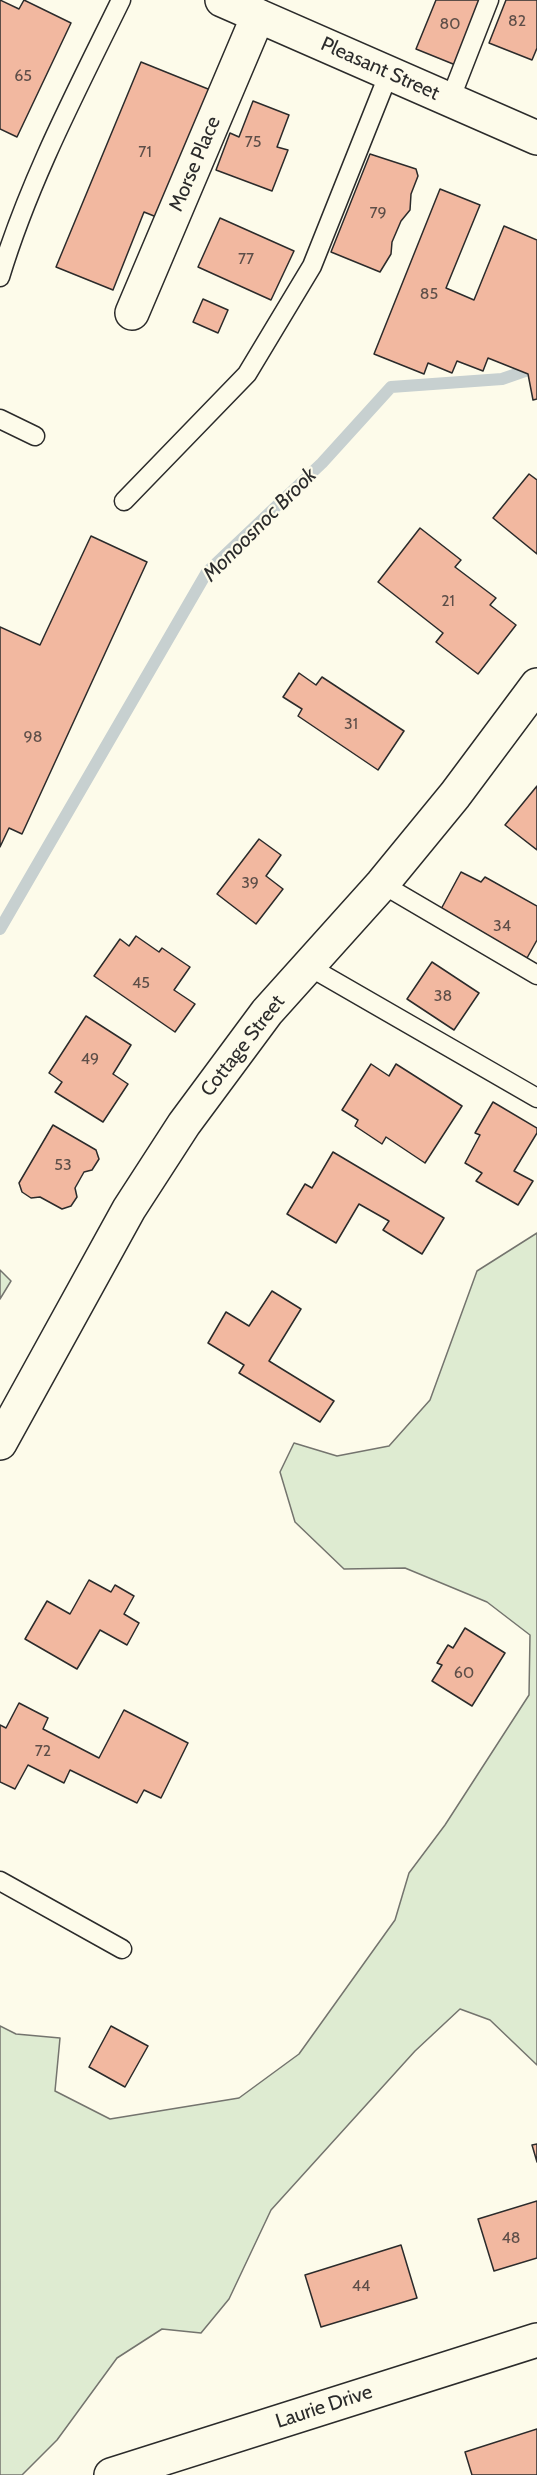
<!DOCTYPE html>
<style>
body{margin:0}
canvas{display:block;background:#fdfbea}
</style>
<canvas width="537" height="2475"></canvas>
<script>
const context = document.querySelector('canvas').getContext('2d');
context.lineJoin = 'round';
function fill(path, color) {
  context.fillStyle = color;
  context.fill(path, 'evenodd');
}
function stroke(path, color, width, dash) {
  context.strokeStyle = color;
  context.lineWidth = width;
  context.lineCap = dash ? 'butt' : 'round';
  context.setLineDash(dash || []);
  context.stroke(path);
}
function label(font, color, halo, rows, align = 'center') {
  context.font = font + ' Cabin,sans-serif';
  context.lineWidth = 4.5;
  context.setLineDash([]);
  context.textBaseline = 'middle';
  context.strokeStyle = halo;
  context.fillStyle = color;
  for (const [text, x, y, turn = 0] of rows) {
    context.save();
    context.translate(x, y);
    context.rotate((+turn || 0) * Math.PI / 180);
    context.textAlign = isNaN(turn) ? turn : align;
    if (halo) context.strokeText(text, 0, 0);
    context.fillText(text, 0, 0);
    context.restore();
  }
}
const green = new Path2D(`
 M537 1233V2065L490 2020 460 2009 415 2051 271 2210 229 2299 201 2333 162 2329 117 2358 57 2440 22 2475H0V2026L16 2034 60 2038 55 2091 110 2119 239 2098 299 2054 395 1920 409 1873 445 1825 529 1695 530 1635 487 1602 405 1568 344 1569 295 1522 280 1472 294 1443 337 1456 389 1446 430 1400 477 1271Z
 M0 1270 11 1281 0 1299Z`);
fill(green, '#deebd1');
stroke(green, '#74746e', 1.5);
stroke(new Path2D(`
 M0 929 207 572 322 463 391 387 502 379 537 367`), '#c7d0d0', 12);
const building = new Path2D(`
 M0 0 19 9 24 0 71 23 17 137 0 129Z
 M436 0H484L458 66 416 49Z
 M506 0H537V48L532 60 489 43Z
 M141 62 213 91 159 218 144 212 113 290 56 267Z
 M253 101 289 115 277 147 288 150 272 191 216 170 230 133 239 137Z
 M370 154 416 169 418 176 411 194 410 210 401 221 392 242 391 254 380 272 331 252Z
 M440 189 480 205 446 288 474 300 504 226 537 240V399L533 400 528 374 488 358 483 371 457 361 452 373 428 363 424 374 374 354Z
 M220 218 294 251 271 300 198 267Z
 M203 299 228 310 218 333 193 322Z
 M529 474 537 480V554L493 518Z
 M420 528 461 560 455 567 496 598 490 605 516 625 478 674 436 642 443 633 378 582Z
 M91 536 147 562 22 834 9 828 0 847V627L40 645Z
 M299 673 316 685 322 677 404 731 378 770 298 716 302 709 283 697Z
 M537 786V850L505 825Z
 M259 839 281 855 266 876 283 889 256 924 217 894Z
 M461 872 481 882 485 877 537 906V940L527 958 440 911Z
 M136 936 159 952 162 948 190 967 174 990 195 1004 175 1032 94 976 120 939 129 946Z
 M432 962 479 993 454 1030 407 999Z
 M86 1016 131 1045 113 1074 128 1084 103 1122 55 1092 62 1082 49 1073Z
 M371 1064 389 1076 396 1064 462 1106 425 1163 386 1137 382 1144 355 1126 358 1120 342 1110Z
 M493 1102 537 1128V1133L514 1171 533 1181 518 1205 476 1181 482 1173 465 1163 480 1135 475 1133Z
 M53 1125 96 1150 99 1159 92 1170 84 1172 75 1188 77 1197 71 1206 62 1209 40 1197 31 1198 22 1192 19 1183Z
 M333 1152 444 1218 422 1254 383 1230 389 1221 359 1204 336 1243 287 1214 305 1184 312 1188Z
 M272 1291 301 1309 269 1361 334 1401 320 1422 239 1373 244 1365 208 1343 226 1312 249 1326Z
 M89 1580 111 1592 115 1585 134 1596 124 1614 139 1623 127 1645 100 1630 77 1669 25 1639 47 1601 70 1614Z
 M465 1628 505 1653 472 1706 432 1681 442 1665 437 1663 448 1645 453 1648Z
 M19 1703 48 1718 43 1729 99 1758 124 1710 188 1743 161 1798 144 1790 137 1803 70 1770 64 1783 28 1765 15 1789 0 1782V1725L6 1728Z
 M111 2026 148 2046 125 2087 89 2067Z
 M537 2144V2162L532 2145Z
 M537 2201V2258L494 2271 478 2219Z
 M401 2245 417 2298 321 2327 305 2275Z
 M537 2429V2475H472L465 2452Z`);
fill(building, '#f2b8a0');
stroke(building, '#2b2b2b', 1.5);
const service = new Path2D(`
 M450 100 489 0
 M0 277C29 181 77 90 121 0
 M0 419 35 436
 M124 501 247 374 312 266 389 73
 M382 884 537 975
 M308 966 537 1098
 M0 1881 122 1949`);
const minor = new Path2D(`
 M132 313 258 16
 M0 1443 129 1209 184 1124 267 1012 382 884 455 795 537 685
 M111 2475 537 2340`);
const tertiary = new Path2D(`
 M222 0 537 138`);
stroke(service, '#2b2b2b', 21);
stroke(minor, '#2b2b2b', 36);
stroke(tertiary, '#2b2b2b', 36);
stroke(service, '#fdfbea', 18);
stroke(minor, '#fdfbea', 33);
stroke(tertiary, '#fdfbea', 33);
label('16px', '#5d4e48', null, [
 ["82",517,21],
 ["80",450,24],
 ["65",23,76],
 ["75",253,142],
 ["71",145,152],
 ["79",378,213],
 ["77",246,259],
 ["85",429,294],
 ["21",448,601],
 ["31",351,724],
 ["98",33,737],
 ["39",250,883],
 ["34",502,926],
 ["45",141,983],
 ["38",443,996],
 ["49",90,1059],
 ["53",63,1165],
 ["60",464,1673],
 ["72",43,1751],
 ["48",511,2238],
 ["44",361,2286]
]);
label('20px', '#2b2b2b', '#fdfbea', [
 ["Pleasant Street",380,69,24],
 ["Morse Place",195,164,-67],
 ["Cottage Street",243,1046,-52],
 ["Laurie Drive",324,2407,-18]
]);
label('italic 21px', '#2b2b2b', '#fdfbea', [
 ["Monoosnoc Brook",260,525,-45]
]);
</script>
